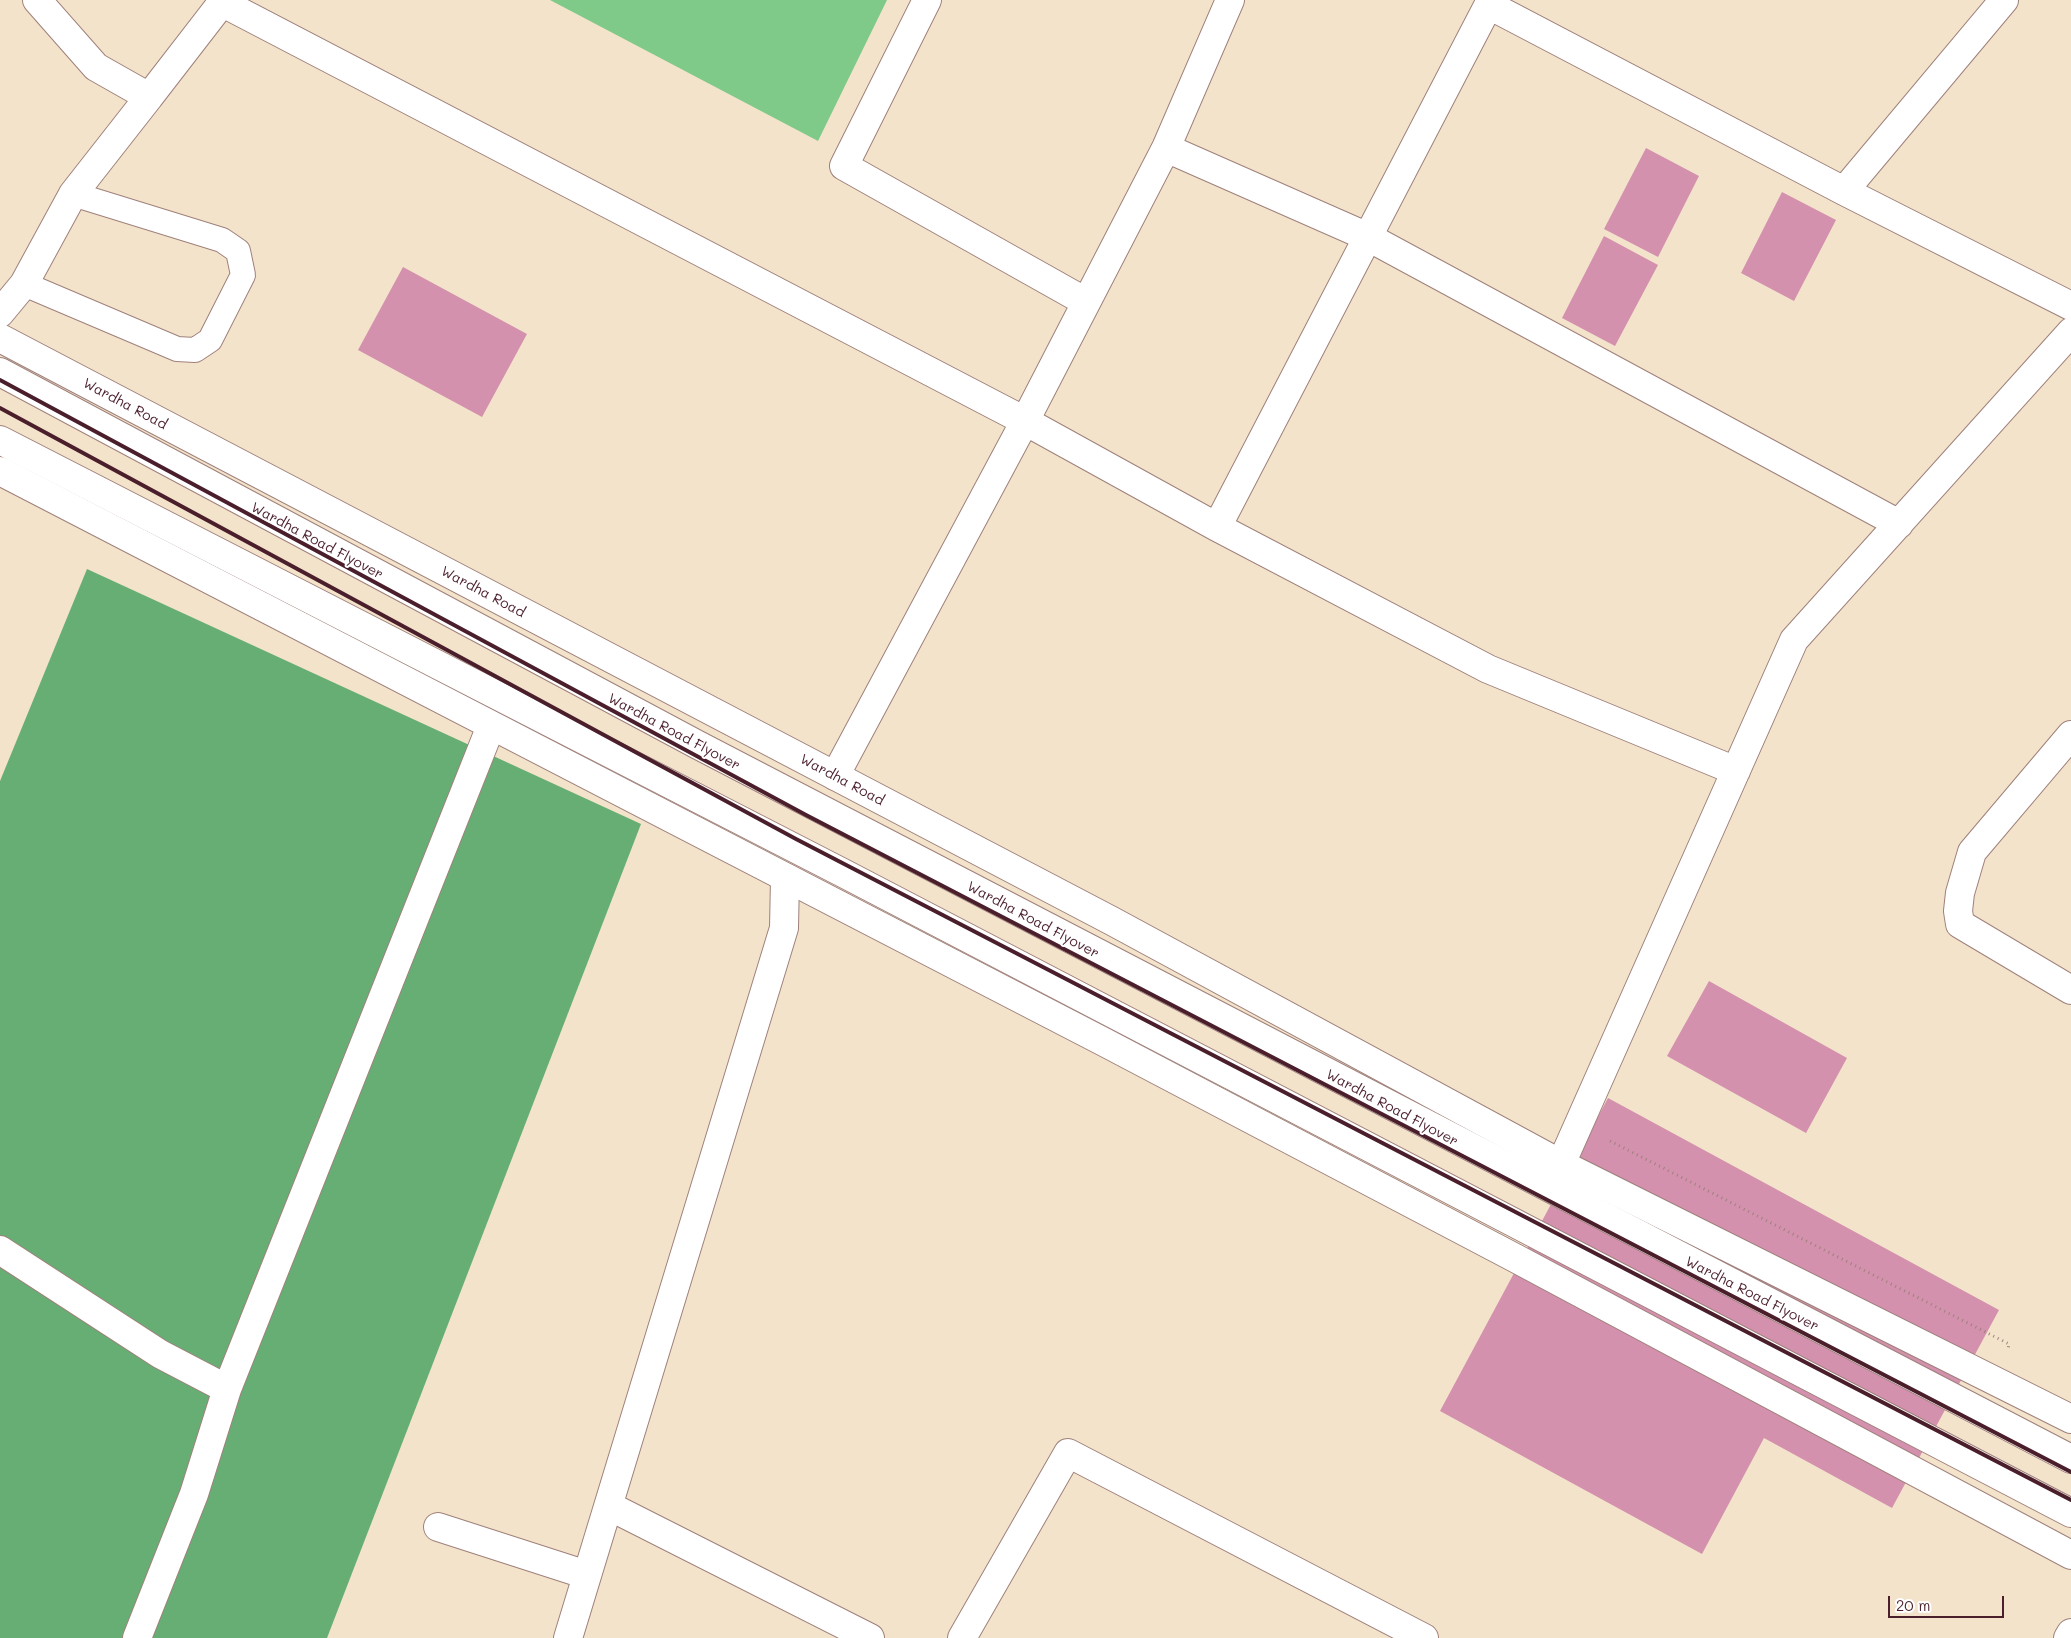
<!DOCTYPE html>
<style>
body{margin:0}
#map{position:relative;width:2071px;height:1638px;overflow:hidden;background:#f4e3cb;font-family:Mali,sans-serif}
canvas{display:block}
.scale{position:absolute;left:1888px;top:1596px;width:116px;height:22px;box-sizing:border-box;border:2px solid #4a1f2b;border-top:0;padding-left:6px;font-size:15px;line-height:18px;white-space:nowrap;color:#4a1f2b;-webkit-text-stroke:4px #fff;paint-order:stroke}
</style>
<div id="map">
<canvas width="2071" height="1638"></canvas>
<div class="scale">20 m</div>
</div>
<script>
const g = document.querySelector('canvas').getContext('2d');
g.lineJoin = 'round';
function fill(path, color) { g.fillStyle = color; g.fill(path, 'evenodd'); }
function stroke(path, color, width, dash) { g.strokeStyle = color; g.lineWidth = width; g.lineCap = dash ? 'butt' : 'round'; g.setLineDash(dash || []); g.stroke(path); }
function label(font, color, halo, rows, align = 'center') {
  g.font = font + ' Mali,sans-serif'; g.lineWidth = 4; g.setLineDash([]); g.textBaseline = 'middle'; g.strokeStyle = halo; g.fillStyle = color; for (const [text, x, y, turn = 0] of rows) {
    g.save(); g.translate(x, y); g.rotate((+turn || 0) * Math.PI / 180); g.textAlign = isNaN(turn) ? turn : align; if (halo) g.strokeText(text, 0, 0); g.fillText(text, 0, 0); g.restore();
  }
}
const green = new Path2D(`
 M550 0H887L818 141Z`);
const forest = new Path2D(`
 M87 569 641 824 327 1638H0V781Z`);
const building = new Path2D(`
 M1646 148 1699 176 1658 257 1604 229Z
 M1782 192 1836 220 1794 301 1741 273Z
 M1604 236 1658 265 1615 346 1562 318Z
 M403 267 527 334 482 417 358 350Z
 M1709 981 1847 1058 1806 1133 1667 1056Z
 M1608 1098 1999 1310 1892 1508 1764 1438 1702 1554 1440 1411Z`);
const path = new Path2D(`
 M1610 1141 2009 1344 2008 1350`);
const lane = new Path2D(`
 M24 284 177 349 195 350 210 340 243 275 238 251 222 240 73 194`);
const street = new Path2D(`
 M927 0 844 166 1086 302
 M223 3 1025 421 1217 527 1488 669 1736 771
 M1489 5 1844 191 2071 306
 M149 97 224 0
 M1166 148 1368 237 1899 524
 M1844 191 2004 0
 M0 313 24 284 73 194 149 97 96 67 37 0
 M1217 527 1491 0
 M2071 735 1972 852 1960 893 1958 911 1960 924 2071 990
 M835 776 1025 421 1166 148 1230 0
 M1561 1164 1794 640 2071 332
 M0 1250 160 1354 227 1389
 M609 1506 870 1638
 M438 1527 587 1575
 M137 1638 194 1494 227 1389 491 726
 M568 1638 784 928 785 878
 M962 1638 1068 1453 1424 1638
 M2068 1638 2071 1633`);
const secondary = new Path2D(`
 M0 338 1112 921 1561 1164 2071 1419
 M0 471 1104 1042 1517 1259 2071 1555`);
const highway = new Path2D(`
 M0 372 698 745 2071 1459
 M0 440 845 874 2071 1513`);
const rail = new Path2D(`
 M0 380 806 815 2071 1472
 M0 408 796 839 2071 1500`);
const streetNames = [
 ["Wardha Road",125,404,28],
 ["Wardha Road Flyover",317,541,28],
 ["Wardha Road",483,592,28],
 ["Wardha Road Flyover",674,732,28],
 ["Wardha Road",842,780,28],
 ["Wardha Road Flyover",1033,920,28],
 ["Wardha Road Flyover",1392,1108,28],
 ["Wardha Road Flyover",1752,1294,27]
];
fill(green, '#7fca88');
fill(forest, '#67ae74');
fill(building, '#d391ae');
stroke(lane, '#9f817b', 26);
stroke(street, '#9f817b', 30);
stroke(secondary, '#9f817b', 30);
stroke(highway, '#9f817b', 30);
stroke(path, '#9f817b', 3, [1, 4]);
stroke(lane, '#fff', 24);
stroke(street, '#fff', 28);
stroke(secondary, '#fff', 28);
stroke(highway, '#fff', 28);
stroke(rail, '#4a1f2b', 4);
label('14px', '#4a1f2b', '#fff', streetNames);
</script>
